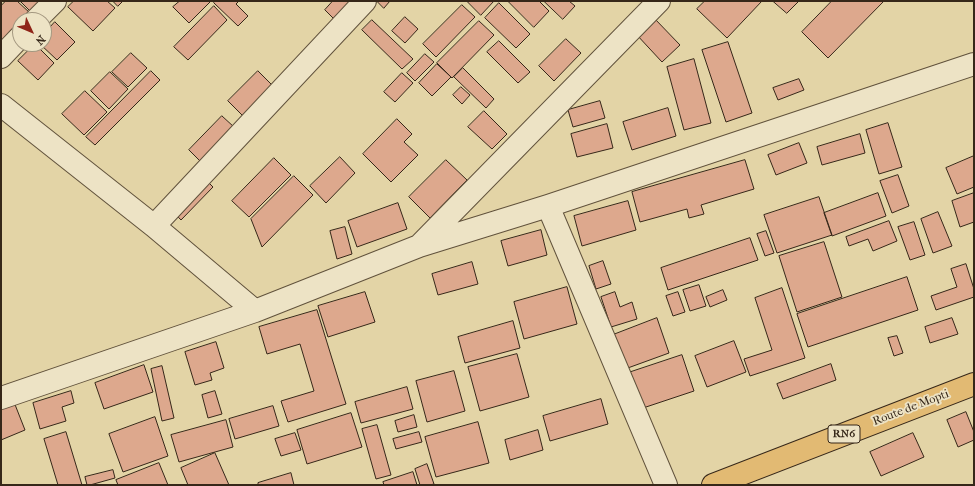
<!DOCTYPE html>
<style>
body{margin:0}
#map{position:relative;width:975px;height:486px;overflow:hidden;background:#e3d4a6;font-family:"IM FELL French Canon",serif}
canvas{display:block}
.frame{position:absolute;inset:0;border:2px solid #362719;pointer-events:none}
.north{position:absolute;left:12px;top:12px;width:40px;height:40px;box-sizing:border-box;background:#ede3c5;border:1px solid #a49880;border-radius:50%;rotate:134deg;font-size:11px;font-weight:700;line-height:16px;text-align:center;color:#362719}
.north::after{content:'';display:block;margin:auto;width:14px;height:18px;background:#8f2418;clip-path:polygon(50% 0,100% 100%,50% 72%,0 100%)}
</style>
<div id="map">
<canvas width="975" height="486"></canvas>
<div class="frame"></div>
<div class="north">N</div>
</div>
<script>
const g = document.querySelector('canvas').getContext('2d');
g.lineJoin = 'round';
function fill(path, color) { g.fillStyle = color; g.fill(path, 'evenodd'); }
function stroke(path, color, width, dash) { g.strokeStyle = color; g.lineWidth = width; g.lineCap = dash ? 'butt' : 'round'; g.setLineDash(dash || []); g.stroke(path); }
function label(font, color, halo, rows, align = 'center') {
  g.font = font + ' "IM FELL French Canon",serif'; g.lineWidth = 3.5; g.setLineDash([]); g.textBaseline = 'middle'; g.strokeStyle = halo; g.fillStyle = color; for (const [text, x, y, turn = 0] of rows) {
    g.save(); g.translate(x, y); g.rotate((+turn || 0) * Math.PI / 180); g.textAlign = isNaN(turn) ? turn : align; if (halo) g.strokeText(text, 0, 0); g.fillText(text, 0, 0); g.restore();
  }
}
const building = new Path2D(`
 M6 1H17L30 13 24 20H20V24L1 43V6Z
 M22 1H37L39 3 31 12 21 2Z
 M74 1H107L115 8 93 31 68 7Z
 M113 1H123L118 6Z
 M180 1H209L210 2 189 23 173 7Z
 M215 1H239L236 4 248 16 238 26 214 3Z
 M333 1H353L335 20 325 10Z
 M377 1H390L384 8Z
 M467 1H494L481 15Z
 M508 1H539L549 11 534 27Z
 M544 1H569L575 6 563 19Z
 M705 1H762L727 38 697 9Z
 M773 1H797L798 2 787 13Z
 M832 1H884L828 58 802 32Z
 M499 3 530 34 516 48 485 18Z
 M462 5 475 17 436 57 423 44Z
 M214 6 227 20 188 60 174 47Z
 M405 17 418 29 405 43 392 31Z
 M654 18 680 45 662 62 636 34Z
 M372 20 413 59 402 69 362 30Z
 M479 21 494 35 452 78 437 63Z
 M55 22 75 42 57 60 40 44H44V34Z
 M566 39 581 53 554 81 539 66Z
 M499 41 530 72 518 83 487 52Z
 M728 42 752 113 726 122 702 50Z
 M35 44 54 63 38 80 18 61Z
 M131 53 147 68 128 87 112 72Z
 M425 54 434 62 415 81 407 73Z
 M694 59 711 123 684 130 667 67Z
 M437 64 451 77 432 96 419 83Z
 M463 68 494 99 486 108 454 77Z
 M151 71 160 80 95 145 86 137Z
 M258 71 273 86 243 116 228 101Z
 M110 72 128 89 109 109 91 91Z
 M402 73 413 83 395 102 384 92Z
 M799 79 804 90 778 100 773 88Z
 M461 87 470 95 462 104 453 95Z
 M85 91 107 112 84 135 62 114Z
 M600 101 605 118 573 127 568 110Z
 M668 108 676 136 632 150 623 122Z
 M484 111 507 134 492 149 468 127Z
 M222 116 234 127 200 161 189 150Z
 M397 119 412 134 404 142 418 155 391 182 363 154Z
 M888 123 902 167 879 174 866 130Z
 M607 124 613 148 577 157 571 134Z
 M860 134 865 153 822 165 817 147Z
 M799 143 807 163 776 175 768 155Z
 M974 156V187L957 194 946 168Z
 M340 157 355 173 326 203 310 186Z
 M274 158 291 175 249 217 232 201Z
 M446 160 467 180 430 218 409 197Z
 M745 160 754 189 701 205 704 214 689 218 687 209 640 222 632 192Z
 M197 171 213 187 181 220 165 203Z
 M898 175 909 206 892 213 880 181Z
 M294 176 313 195 262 247 251 219Z
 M878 193 886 216 832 236 824 213Z
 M974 193V222L960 227 952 201Z
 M819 197 832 235 777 253 764 215Z
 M628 201 636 230 582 246 574 216Z
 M398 203 407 229 357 247 348 221Z
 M938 212 952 246 933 253 921 219Z
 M889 221 897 241 873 251 868 239 849 246 846 237Z
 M914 222 925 255 910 260 898 227Z
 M345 227 352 254 337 259 330 231Z
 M541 230 547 255 508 266 501 241Z
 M766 231 774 253 765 256 757 234Z
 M750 238 758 260 668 290 661 268Z
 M824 242 842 297 797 312 779 256Z
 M603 261 611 284 596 289 589 266Z
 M472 262 478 284 438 295 432 274Z
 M966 264 974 289V297L936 310 931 296 957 287 951 269Z
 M907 277 918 310 808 347 797 314Z
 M699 285 706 306 690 311 683 290Z
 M567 287 577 324 524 339 514 302Z
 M782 288 805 358 750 376 744 359 772 350 755 298Z
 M723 290 727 300 710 307 706 297Z
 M365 292 375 322 328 337 318 306Z
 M615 292 620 307 632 302 637 319 611 327 601 297Z
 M678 292 685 312 673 316 666 296Z
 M317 310 346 404 288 422 281 401 314 391 300 344 267 354 259 327Z
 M657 318 669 353 625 369 613 335Z
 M952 318 958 334 930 343 925 327Z
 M513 321 520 348 465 363 458 337Z
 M897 336 903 353 894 356 888 338Z
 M734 341 746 372 707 387 695 356Z
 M216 342 224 368 210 373 212 380 195 385 185 352Z
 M517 354 529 397 480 411 468 367Z
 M682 355 694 391 640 409 628 373Z
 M831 364 836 380 783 399 777 384Z
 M144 365 153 392 104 409 95 383Z
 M162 366 174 418 162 421 151 369Z
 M454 371 465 411 427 422 416 381Z
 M407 387 413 409 361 423 355 402Z
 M71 391 74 403 62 407 66 421 40 429 33 403Z
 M215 391 222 414 208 418 202 395Z
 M601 399 608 424 550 441 543 416Z
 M14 402 25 430 1 440V407Z
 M273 406 279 426 235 439 229 419Z
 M966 412 974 432V440L958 447 947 420Z
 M351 413 362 447 307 464 297 430Z
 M414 415 417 427 398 432 395 421Z
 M155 417 168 456 123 472 109 434Z
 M226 420 233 447 179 462 171 435Z
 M478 422 489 463 436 477 425 437Z
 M377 425 391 475 376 479 362 429Z
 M538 430 543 450 510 460 505 440Z
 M66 432 82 485H58L44 439Z
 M419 432 422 442 396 449 393 439Z
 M295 433 301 450 281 456 275 439Z
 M913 433 924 457 881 476 870 452Z
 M215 453 229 485H188L181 468Z
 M159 463 168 485H118L116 480Z
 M427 464 434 484 430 485H420L415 469Z
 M113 470 115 478 90 485H87L85 477Z
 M413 472 417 485H384L383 482Z
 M291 473 294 485H258V483Z`);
const minor = new Path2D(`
 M36 20 55 1
 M1 57 20 37
 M1 105 154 226 255 311
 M548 206 666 485
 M154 226 365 1
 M421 244 659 1
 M1 398 255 311 419 246 548 206 974 64`);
const highway = new Path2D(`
 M713 485 974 384`);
const shields = [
 [844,434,32]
];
const shieldNames = [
 ["RN6",844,434]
];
const streetNames = [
 ["Route de Mopti",911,408,-21]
];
fill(building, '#dda88d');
stroke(building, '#362719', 1);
stroke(minor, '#61523c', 24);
stroke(highway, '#362719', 24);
stroke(minor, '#ede3c5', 22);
stroke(highway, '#e2ba73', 22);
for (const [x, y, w] of shields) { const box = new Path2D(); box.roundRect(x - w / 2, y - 9, w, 18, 3); g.fillStyle = '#ede3c5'; g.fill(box); stroke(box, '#362719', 1); }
label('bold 11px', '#362719', null, shieldNames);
label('12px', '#362719', '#ede3c5', streetNames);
</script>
